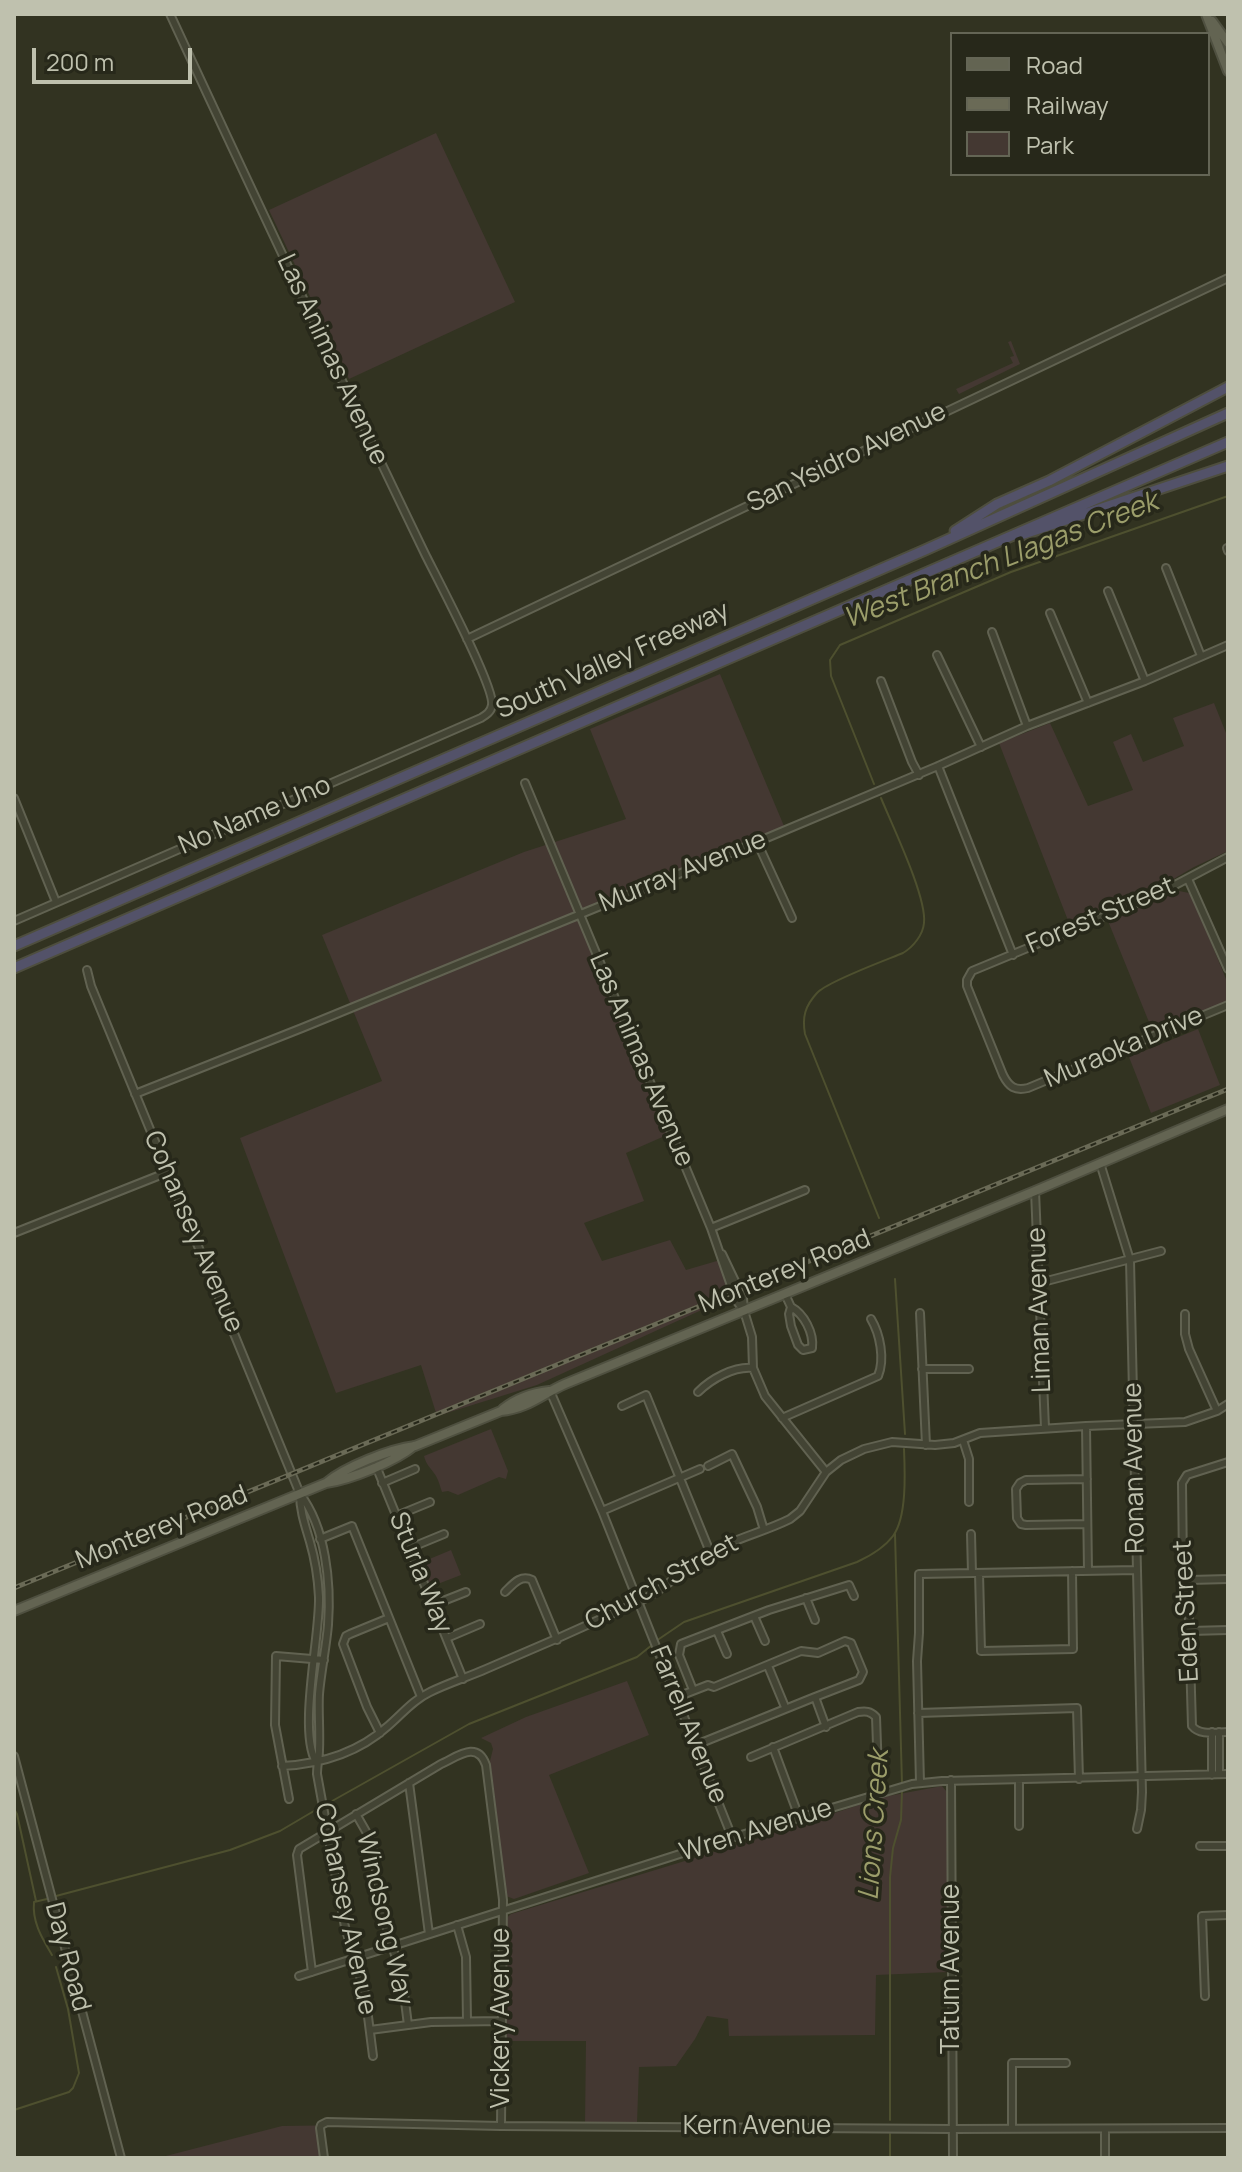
<!DOCTYPE html>
<style>
body{margin:0}
#map{position:relative;width:1242px;height:2172px;overflow:hidden;background:#323321;font-family:Manrope,sans-serif}
canvas{display:block}
.frame{position:absolute;inset:0;border:16px solid #bfc1ae;pointer-events:none}
.legend{position:absolute;left:950px;top:32px;width:260px;height:144px;box-sizing:border-box;background:#27281a;border:2px solid #646555;margin:0;padding:10px 14px;list-style:none;font-size:24px;color:#bfc1ae}
.legend li{display:flex;align-items:center;gap:16px;height:40px}
.legend b{width:40px;border:2px solid #646555}
.scale{position:absolute;left:32px;top:48px;width:160px;height:36px;box-sizing:border-box;border:4px solid #bfc1ae;border-top:0;padding-left:10px;font-size:24px;line-height:28px;white-space:nowrap;color:#bfc1ae;-webkit-text-stroke:6px #27281a;paint-order:stroke}
</style>
<div id="map">
<canvas width="1242" height="2172"></canvas>
<div class="frame"></div>
<ul class="legend">
<li><b style="height:10px;background:#636452"></b>Road</li>
<li><b style="height:10px;background:#6a6a56"></b>Railway</li>
<li><b style="height:22px;background:#443832"></b>Park</li>
</ul>
<div class="scale">200 m</div>
</div>
<script>
const g = document.querySelector('canvas').getContext('2d');
g.lineJoin = 'round';
function fill(path, color) { g.fillStyle = color; g.fill(path, 'evenodd'); }
function stroke(path, color, width, dash) { g.strokeStyle = color; g.lineWidth = width; g.lineCap = dash ? 'butt' : 'round'; g.setLineDash(dash || []); g.stroke(path); }
function label(font, color, halo, rows, align = 'center') {
  g.font = font + ' Manrope,sans-serif'; g.lineWidth = 7; g.setLineDash([]); g.textBaseline = 'middle'; g.strokeStyle = halo; g.fillStyle = color; for (const [text, x, y, turn = 0] of rows) {
    g.save(); g.translate(x, y); g.rotate((+turn || 0) * Math.PI / 180); g.textAlign = isNaN(turn) ? turn : align; if (halo) g.strokeText(text, 0, 0); g.fillText(text, 0, 0); g.restore();
  }
}
const green = new Path2D(`
 M436 133 515 302 349 379 269 210Z
 M1011 341 1020 364 959 394 956 389 1013 363 1010 357 1014 356 1008 342Z
 M720 674 784 826 661 881 582 912 667 1135 626 1153 644 1201 584 1223 602 1261 670 1240 686 1270 727 1258 741 1292 537 1385 437 1416 421 1365 336 1393 240 1138 382 1081 322 935 524 852 626 819 590 729Z
 M1214 703 1228 738V851L1194 867 1165 884 1069 923 999 743 1050 723 1088 806 1133 790 1113 742 1131 734 1143 762 1184 746 1173 718Z
 M1179 891 1189 893 1193 898 1228 984V1000L1222 1005 1153 1032 1108 921Z
 M1198 1029 1220 1085 1151 1113 1129 1057Z
 M491 1429 508 1471 506 1479 499 1477 458 1495 448 1491 442 1492C440 1487 439 1481 436 1476 431 1468 426 1465 424 1456Z
 M451 1550 461 1575 430 1587 420 1563Z
 M627 1681 649 1735 549 1775 589 1873 514 1899 506 1896 490 1761 493 1749 491 1743 481 1738 526 1717Z
 M942 1786 947 1792 950 1837 948 1972 876 1975 875 2035 729 2036 728 2019 707 2016 695 2039 676 2066 639 2067 637 2123 585 2124 586 2041H504L500 1924 511 1914 747 1842 883 1797Z
 M350 2125 501 2128 321 2127V2158H158L282 2126Z`);
const stream = new Path2D(`
 M874 784 831 676 830 660 840 645 1011 572 1228 496
 M879 1218 805 1034C802 1017 805 1006 817 993 826 982 886 960 903 953 913 947 923 935 924 923 927 897 892 825 881 798
 M895 1279 905 1434
 M895 1534 902 1784
 M656 1641 684 1622 857 1562C870 1556 884 1548 893 1536 907 1517 905 1473 904 1449
 M325 1805 469 1724 637 1657 652 1645
 M14 1809 17 1814 36 1901
 M56 1896 230 1850 280 1831 319 1808
 M47 1899 34 1902C32 1922 42 1938 52 1955
 M14 2110 69 2092 73 2088 79 2073 68 2009 56 1967
 M890 2120V1877L893 1848 901 1820 902 1790
 M890 2134V2158`);
const minor = new Path2D(`
 M1227 548 1228 551
 M1166 568 1201 656
 M1108 591 1145 681
 M1050 613 1088 703
 M992 632 1027 726
 M467 639 1228 278
 M937 655 981 747
 M881 681 912 762 919 775
 M938 766 1013 955
 M525 783 711 1228 736 1300 744 1311
 M14 798 56 902
 M757 842 792 918
 M1228 857 1158 894 972 971 967 980V986L1003 1075C1009 1087 1015 1091 1028 1088L1228 1005
 M1188 879 1228 969
 M14 921 481 718C486 715 491 712 492 705 495 688 437 578 426 556 339 376 254 195 170 14
 M87 970 91 986 300 1494C326 1528 331 1583 328 1625 326 1648 321 1671 319 1694 318 1712 320 1731 319 1750 319 1758 317 1765 317 1774L345 1927 365 1993 373 2056
 M135 1094 302 1028 757 842 938 766 1027 726 1145 681 1228 645
 M1100 1163 1130 1260 1142 1792 1141 1810 1137 1829
 M1035 1191 1045 1428
 M711 1228 805 1190
 M14 1233 168 1172
 M722 1254 743 1298 744 1311 752 1337 753 1368 765 1396 826 1472
 M1039 1283 1161 1251
 M785 1294 791 1307 789 1314 791 1326 798 1345 803 1350 812 1348C814 1333 804 1314 791 1307
 M920 1313 926 1445
 M1185 1314V1334L1189 1349 1217 1411
 M922 1369H969
 M550 1391 602 1511 732 1837
 M698 1392C711 1379 734 1366 753 1368
 M622 1406 646 1395 710 1552
 M782 1418 878 1376C885 1359 880 1334 871 1319
 M1086 1426 1088 1571
 M963 1440 969 1459V1502
 M1228 1462 1187 1475 1182 1483 1183 1567 1190 1580 1188 1588 1192 1726C1200 1736 1216 1732 1228 1732
 M376 1466 463 1679
 M708 1466 732 1454 757 1507 764 1530
 M1087 1479 1026 1480 1020 1483 1016 1489 1017 1518 1021 1524 1026 1525 1087 1524
 M382 1483 415 1469
 M300 1494C300 1511 305 1525 310 1542 315 1559 318 1578 319 1597 320 1637 298 1730 316 1762
 M602 1511 700 1469
 M396 1516 430 1502
 M971 1534 972 1573
 M320 1539 352 1526 421 1697
 M410 1548 444 1534
 M979 1573 981 1651 1073 1649 1072 1571
 M1190 1580 1228 1579
 M505 1592C513 1584 521 1574 532 1580L557 1640
 M806 1598 815 1620
 M433 1605 466 1592
 M754 1616 765 1641
 M717 1631 727 1654
 M1190 1631 1228 1630
 M447 1638 480 1624
 M768 1666 785 1707
 M693 1690 679 1655 681 1644 769 1610 849 1585 854 1596
 M677 1697 708 1685 714 1687 801 1651 818 1653 845 1641 851 1643 863 1672 859 1680 815 1697
 M918 1713 1077 1708 1079 1779
 M1212 1732V1775
 M1219 1732V1774
 M380 1733 367 1707 343 1644 346 1636 350 1634 389 1618
 M696 1745 815 1697 826 1727
 M773 1747 799 1817
 M14 1756 121 2158
 M751 1757 858 1712C866 1711 870 1711 876 1717L878 1773 881 1792
 M282 1766C322 1764 358 1753 388 1726 402 1714 413 1700 430 1692 448 1683 468 1677 486 1669 536 1648 586 1626 636 1603 664 1591 685 1567 711 1552 736 1538 764 1532 790 1519L800 1511 826 1472 841 1460 864 1449 892 1442 935 1445 954 1443 980 1433 1086 1426 1185 1422 1217 1411 1228 1404
 M951 1780 953 2158
 M1019 1780V1826
 M409 1783 429 1934
 M920 1783 917 1661 919 1633V1574L1136 1570
 M289 1799 275 1725 276 1656 324 1660
 M356 1814 368 1835 372 1846 384 1919 402 1978 408 2025
 M1200 1846H1228
 M457 1925 466 1957 467 2021
 M312 1972 297 1855 299 1849 441 1764C457 1757 477 1740 486 1765L503 1900 501 2126
 M299 1976 711 1844 912 1784 942 1781 1228 1774
 M1205 1996 1202 1916 1228 1915
 M370 2030 431 2022 502 2021
 M1012 2129V2063H1066
 M1105 2129V2158
 M324 2158 320 2128 321 2125 327 2122 501 2126 953 2129 1228 2128`);
const major = new Path2D(`
 M1206 14 1228 71
 M1212 21 1228 43
 M503 1409C517 1398 531 1393 549 1391
 M326 1483C345 1467 390 1449 415 1446L501 1411C527 1409 542 1394 565 1384L1035 1191 1228 1109
 M14 1611 326 1483C350 1480 396 1461 414 1446`);
const highway = new Path2D(`
 M955 531 997 504 1049 481 1228 387
 M1021 535 1228 466
 M14 946 925 550 1228 413
 M14 968 1228 442`);
const rail = new Path2D(`
 M14 1588 1228 1089`);
const streetNames = [
 ["Las Animas Avenue",332,360,65],
 ["San Ysidro Avenue",847,458,-26],
 ["South Valley Freeway",613,661,-24],
 ["No Name Uno",255,816,-23],
 ["Murray Avenue",683,872,-22],
 ["Forest Street",1101,916,-23],
 ["Muraoka Drive",1124,1048,-23],
 ["Las Animas Avenue",641,1060,67],
 ["Cohansey Avenue",193,1232,67],
 ["Monterey Road",785,1272,-22],
 ["Liman Avenue",1040,1310,-92],
 ["Ronan Avenue",1135,1468,-91],
 ["Monterey Road",162,1528,-22],
 ["Sturla Way",420,1573,68],
 ["Church Street",662,1583,-29],
 ["Eden Street",1187,1611,-93],
 ["Farrell Avenue",688,1725,68],
 ["Wren Avenue",756,1831,-17],
 ["Cohansey Avenue",345,1909,78],
 ["Windsong Way",384,1919,77],
 ["Day Road",67,1957,75],
 ["Tatum Avenue",952,1969,-90],
 ["Vickery Avenue",502,2018,-90],
 ["Kern Avenue",757,2127]
];
const waterNames = [
 ["West Branch Llagas Creek",1001,561,-21],
 ["Lions Creek",875,1825,-86]
];
fill(green, '#443832');
stroke(stream, '#4e502f', 2);
stroke(minor, '#616251', 10);
stroke(major, '#4f5040', 12);
stroke(highway, '#4e4e3e', 13);
stroke(minor, '#434434', 6);
stroke(major, '#636452', 8);
stroke(highway, '#535269', 9);
stroke(rail, '#6a6a56', 5);
stroke(rail, '#27281a', 2, [6]);
label('26px', '#bfc1ae', '#27281a', streetNames);
label('italic 28px', '#9b9d6a', '#27281a', waterNames);
</script>
